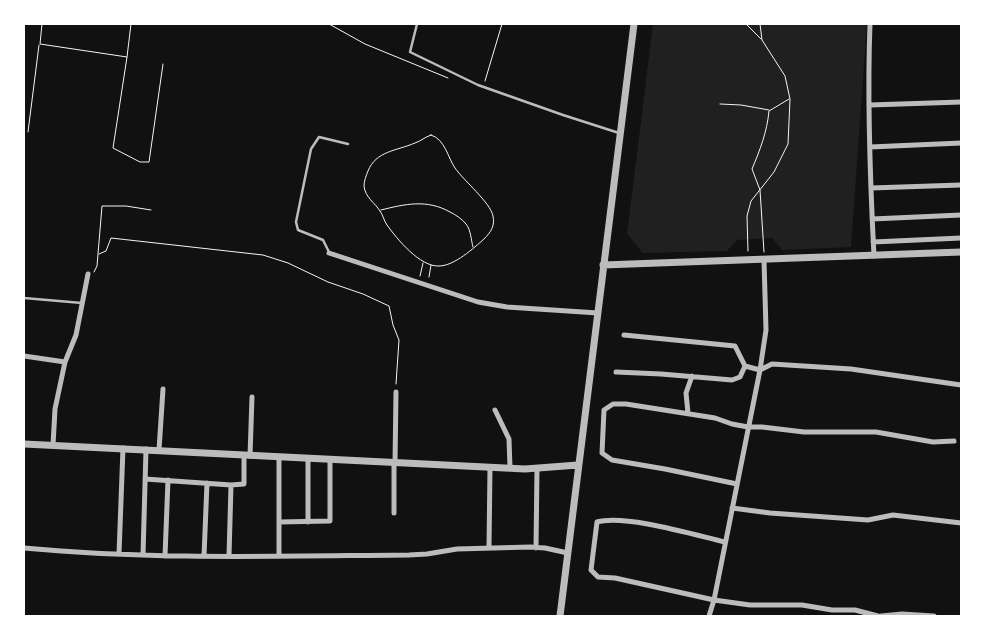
<!DOCTYPE html>
<style>
body{margin:0}
#map{position:relative;width:985px;height:640px;overflow:hidden;background:#111;font-family:"Alegreya Sans",sans-serif}
canvas{display:block}
.frame{position:absolute;inset:0;border:25px solid #fff;pointer-events:none}
</style>
<div id="map">
<canvas width="985" height="640"></canvas>
<div class="frame"></div>
</div>
<script>
const g = document.querySelector('canvas').getContext('2d');
g.lineJoin = 'round';
function fill(path, color) { g.fillStyle = color; g.fill(path, 'evenodd'); }
function stroke(path, color, width, dash) { g.strokeStyle = color; g.lineWidth = width; g.lineCap = dash ? 'butt' : 'round'; g.setLineDash(dash || []); g.stroke(path); }
const green = new Path2D(`
 M653 24H867L851 247 782 250 772 238 737 240 727 251 643 253 627 234Z`);
const path = new Path2D(`
 M42 24 40 44 127 57 113 148 140 162H149L163 64
 M329 24 365 44 448 78
 M746 24 761 39
 M127 57 131 24
 M485 81 502 24
 M720 104 741 105 769 110
 M28 132 39 45
 M431 135C445 139 448 158 455 168 464 181 490 202 493 216 495 226 491 232 484 239 474 248 454 266 439 266 420 267 397 239 387 225 384 221 383 215 380 211 375 203 365 197 364 186 364 181 366 176 368 171 376 151 396 151 415 143 421 141 425 137 431 135Z
 M381 210C405 204 427 199 450 212 456 215 462 219 466 224 471 230 471 240 473 247
 M748 251 747 216 751 201 774 172 788 144 790 99 785 76 762 40 760 24
 M764 252 760 190 752 169C760 150 767 132 769 111L789 99
 M99 254 106 251 111 238 263 255 288 263 328 282 363 294 389 306 393 325 399 340 396 384
 M94 272 97 266 102 206H126L151 210
 M420 276 423 263
 M429 277 431 265`);
const service = new Path2D(`
 M417 24 410 52 478 85 563 115 619 133
 M329 252 323 240 298 230 296 222 311 149 319 137 348 144
 M24 298 82 303`);
const minor = new Path2D(`
 M870 24C867 101 870 179 874 256
 M870 105 961 102
 M870 147 961 143
 M871 188 961 185
 M872 219 961 215
 M873 242 961 238
 M329 253 478 302 507 307 598 313
 M764 260 766 330 760 370 772 364 851 369 961 385
 M624 335 735 346 745 366 760 370 714 600 709 616
 M24 356 65 362
 M616 372 661 374 732 380 740 377 745 366
 M495 410 509 439 510 468
 M688 413 686 393 692 376
 M53 445 55 409 65 362 76 335 88 274
 M159 450 163 389
 M250 456 252 397
 M395 463 396 392
 M145 479 231 485
 M737 484 665 469 612 460 602 453 604 410 613 404H626L715 418 732 424 748 427H762L804 432H876L933 442 954 441
 M732 508 770 513 868 520 893 515 961 523
 M394 513V463
 M279 522 330 521V460
 M308 522V459
 M725 542C695 535 625 514 597 522L591 570 598 577 615 578 714 600 750 605H802L832 610H855L878 616
 M24 548C152 560 281 556 409 555L427 554 457 549 530 547 545 548 568 553
 M489 548 490 467
 M536 548 537 468
 M119 554 123 448
 M143 555 146 449
 M165 556 168 480
 M204 556 207 483
 M229 556 231 485 244 484V456
 M279 556V457
 M881 616 902 614 934 616`);
const tertiary = new Path2D(`
 M603 265 961 252
 M24 444 525 469 578 465
 M560 616 634 24`);
fill(green, '#202020');
stroke(path, '#f5f5f5', 1);
stroke(service, '#bcbcbc', 2.5);
stroke(minor, '#bcbcbc', 5);
stroke(tertiary, '#bcbcbc', 7);
</script>
